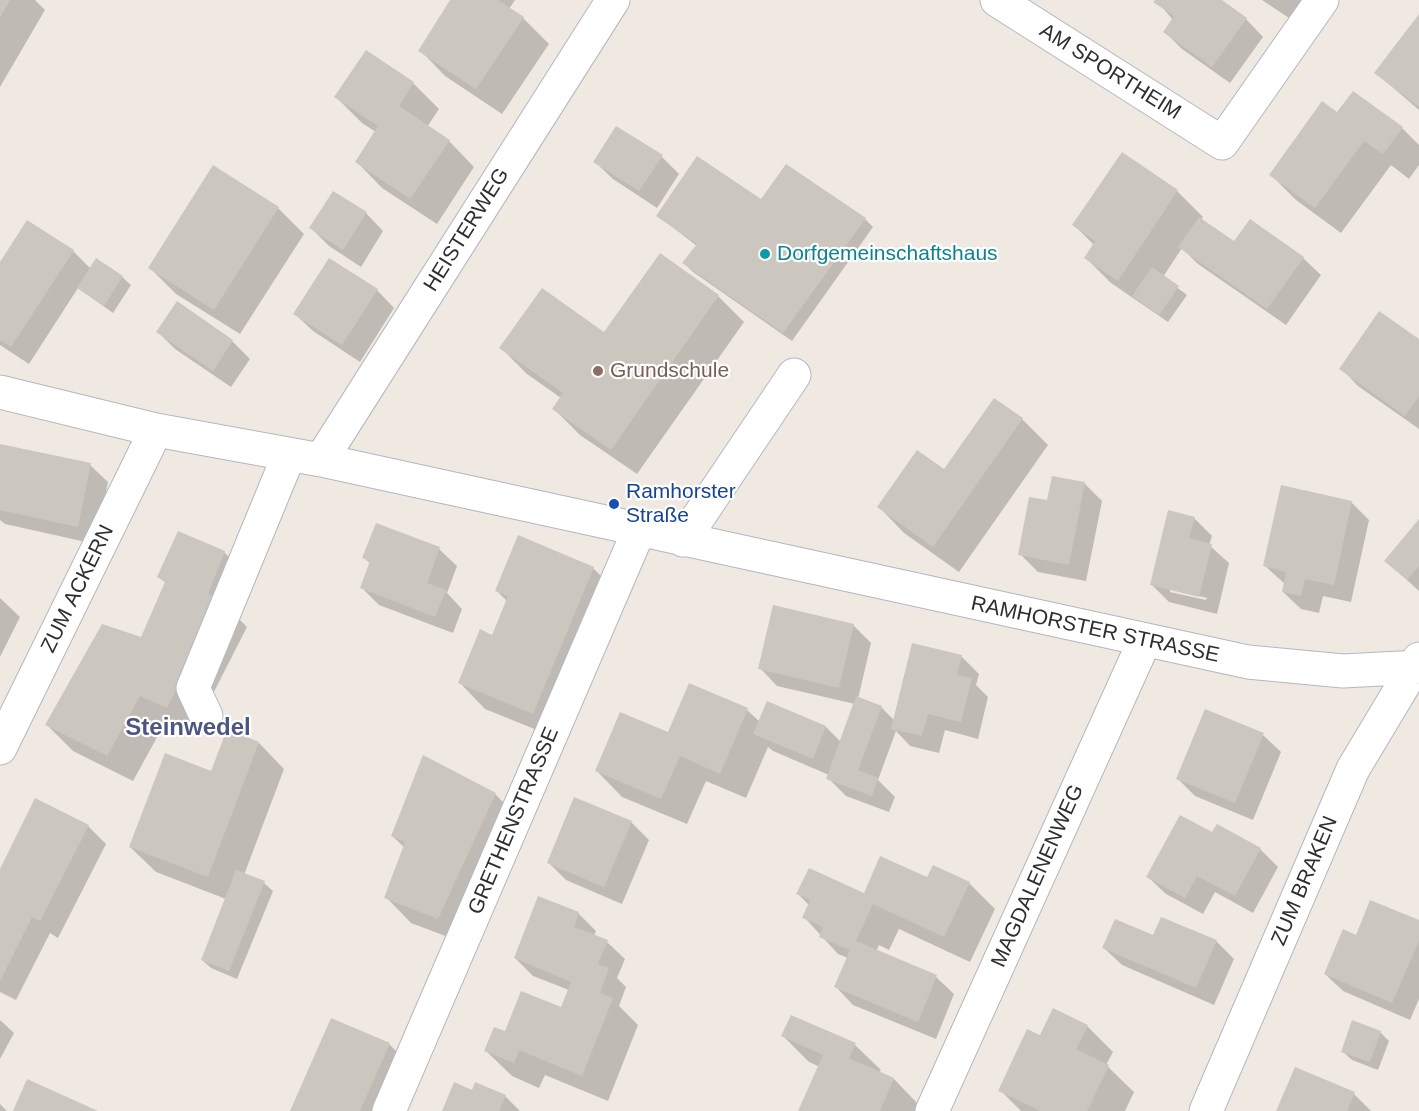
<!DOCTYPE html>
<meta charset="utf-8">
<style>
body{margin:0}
canvas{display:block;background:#efe9e1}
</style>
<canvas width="1419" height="1111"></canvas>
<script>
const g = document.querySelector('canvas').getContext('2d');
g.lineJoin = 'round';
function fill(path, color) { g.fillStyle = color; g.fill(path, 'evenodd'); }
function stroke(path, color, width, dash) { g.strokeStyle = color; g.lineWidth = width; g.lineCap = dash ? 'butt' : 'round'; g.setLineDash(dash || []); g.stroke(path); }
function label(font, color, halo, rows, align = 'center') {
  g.font = font + ' Helvetica,sans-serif'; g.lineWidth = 4.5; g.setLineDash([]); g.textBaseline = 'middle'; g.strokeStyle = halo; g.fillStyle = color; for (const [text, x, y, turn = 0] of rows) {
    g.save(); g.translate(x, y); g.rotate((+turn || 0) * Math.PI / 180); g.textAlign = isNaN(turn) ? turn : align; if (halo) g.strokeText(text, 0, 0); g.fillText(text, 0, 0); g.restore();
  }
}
const shadow = new Path2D(`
 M0 0H35L45 10 0 87Z
 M452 0H515L509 9 523 18 549 44 502 114 445 76 420 50Z
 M1156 0H1219L1246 19 1263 37 1230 83 1182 49 1165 32 1173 20Z
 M1262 0H1305L1292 20Z
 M1419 18V110L1376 73Z
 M366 52 413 83 439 109 427 127 449 141 474 167 437 224 382 188 357 162 376 132 362 123 336 97Z
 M1338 114 1402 128 1419 145V165L1409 179 1391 165 1341 233 1296 200 1271 175Z
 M1122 154 1177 191 1203 217 1201 220 1235 244 1303 258 1321 275 1286 325 1198 264 1182 248 1163 277 1187 295 1168 322 1111 283 1086 258 1094 245 1074 225Z
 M662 157 679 174 657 208 613 179 595 162Z
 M761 201 865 219 873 227 792 341 693 272 684 263 697 246 658 216Z
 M278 208 304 234 240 334 176 294 150 268Z
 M366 213 383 231 361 267 329 246 311 228Z
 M73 251 91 269 122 277 131 285 113 313 78 288 29 364 0 345V265Z
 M377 290 394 308 360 362 313 331 295 314Z
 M718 296 744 322 637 474 580 435 554 409 561 398 527 374 501 348 604 334Z
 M177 303 232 341 250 359 231 387 175 349 158 332Z
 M1419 341V429L1358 386 1341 368Z
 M1022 419 1048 445 959 572 904 533 879 507 945 471Z
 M0 445 90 465 108 482 95 544 5 524 0 520Z
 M1084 483 1102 501 1086 581 1038 572 1020 554Z
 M1351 502 1369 520 1351 602 1323 596 1319 613 1301 609 1283 592 1285 584 1265 566Z
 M1194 518 1212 536 1209 545 1229 563 1217 614 1169 602 1152 585ZM1170 589 1207 598 1206 600 1170 592Z
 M1419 521V591L1386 561Z
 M439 549 457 566 447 593 462 609 453 633 379 605 362 588 371 564 364 558Z
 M224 552 249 578 235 615 247 627 193 733 166 721 133 781 73 751 47 725 142 639 166 583 159 576Z
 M593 568 619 594 559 739 485 709 460 683 493 636 507 601 497 591Z
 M0 598 20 617 0 657Z
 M853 625 871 643 858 699 881 707 895 721 961 656 979 674 976 685 988 697 978 739 945 730 939 753 910 746 896 731 878 780 895 797 889 812 846 796 828 778 829 775 773 751 768 747 746 798 706 781 687 824 622 797 597 771 668 734 747 710 760 722 826 727 841 742 855 704 777 686 760 668Z
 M1263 735 1281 752 1253 820 1195 796 1178 779Z
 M259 743 284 769 244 875 264 883 273 891 237 979 211 968 202 960 226 899 156 872 130 847 212 773Z
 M424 757 495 794 521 820 464 943 411 923 386 897 404 847 392 836Z
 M631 822 649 840 622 904 566 880 549 863Z
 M88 826 106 844 58 938 50 933 16 1000 0 992V872Z
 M1218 826 1260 849 1278 867 1253 913 1215 892 1203 914 1166 894 1148 877 1213 834Z
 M927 879 969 883 995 909 970 962 899 929 889 950 879 945 876 952 936 977 954 994 936 1039 853 1005 836 987 848 958 838 954 804 917 809 905 798 894 865 895Z
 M539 898 579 914 596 931 594 936 607 942 625 959 617 978 626 987 619 1006 638 1025 608 1101 545 1075 539 1088 512 1076 486 1051 506 1033 561 1009 569 990 533 976 515 958Z
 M1419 922V999L1410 1020 1343 991 1325 974 1356 937Z
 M1154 937 1216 941 1234 959 1214 1005 1122 965 1104 948Z
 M0 1020 14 1033 0 1059Z
 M1087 1026 1113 1052 1106 1065 1134 1092 1125 1111H1021L1000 1090 1041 1037Z
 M1380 1032 1389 1041 1378 1070 1352 1060 1343 1052Z
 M783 1036 855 1045 881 1070 879 1073 894 1079 919 1105 917 1111H800L820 1067 809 1062Z
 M389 1044 415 1070 397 1111H292Z
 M473 1092 505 1096 520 1111H444Z
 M1354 1094 1371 1111H1278Z
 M0 1104 7 1111H0Z`);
const building = new Path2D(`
 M0 0H10L0 18Z
 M450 0H498L524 17 476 89 418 51Z
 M1155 0H1222L1247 18 1212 67 1163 32 1174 16 1153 2Z
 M1419 14V107L1374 73Z
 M366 50 414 82 399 106 450 140 410 199 355 162 378 126 334 97Z
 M1353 91 1403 127 1383 154 1364 141 1315 208 1269 175 1322 101 1337 112Z
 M616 126 663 155 639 191 593 162Z
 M1122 152 1178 190 1118 281 1084 258 1095 241 1072 225Z
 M697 156 761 199 786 164 866 218 783 333 682 263 697 244 656 216Z
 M213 165 279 207 214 310 148 268Z
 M333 191 367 212 343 250 309 228Z
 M1199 217 1234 241 1250 219 1304 257 1267 309 1178 247Z
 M27 220 74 250 11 347 0 340V262Z
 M660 253 719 295 611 450 552 409 563 393 499 348 542 288 604 332Z
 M96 258 123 276 104 306 77 288Z
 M329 258 378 289 342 345 293 314Z
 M1152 267 1179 286 1159 315 1132 296Z
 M177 301 233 340 213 371 156 332Z
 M1379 311 1419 339V396L1405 416 1339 369Z
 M994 398 1023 418 933 547 877 507 917 450 944 469Z
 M0 444 91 463 78 527 0 510Z
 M1052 476 1085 482 1069 565 1018 555 1029 497 1047 500Z
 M1281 485 1352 501 1334 585 1305 579 1301 596 1282 592 1286 572 1263 566Z
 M1168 510 1195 517 1189 538 1212 544 1199 597 1150 585Z
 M1419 519V566L1407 580 1384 561Z
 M376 523 440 547 427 583 446 590 435 617 360 588 370 561 362 558Z
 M178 531 225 551 208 594 222 600 167 708 140 696 107 756 45 725 102 624 141 637 165 582 157 577Z
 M518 535 594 567 533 714 458 683 480 629 492 635 508 596 495 591Z
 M773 605 854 624 839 688 758 669Z
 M912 643 962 655 957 675 972 678 961 722 928 714 922 736 891 729Z
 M689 683 748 708 720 774 680 756 661 799 595 771 620 712 668 732Z
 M856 696 882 706 858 770 878 778 872 796 826 779Z
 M767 701 826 726 813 759 753 734Z
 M1205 709 1264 733 1235 803 1176 779Z
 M227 729 259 742 208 877 129 847 165 753 211 771Z
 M423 755 496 793 438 919 384 898 405 842 391 836Z
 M574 797 632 821 604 887 547 863Z
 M35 798 89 825 40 921 32 917 0 981V869Z
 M1180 815 1212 832 1217 824 1261 848 1235 896 1197 876 1185 898 1146 877Z
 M880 856 927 877 933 865 970 882 944 937 873 904 856 941 937 975 918 1022 834 987 850 950 819 937 823 927 802 918 810 900 796 894 809 868 864 893Z
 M236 870 265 881 229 971 201 960Z
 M538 896 579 912 574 927 608 940 598 964 609 968 600 993 613 998 582 1076 519 1050 514 1063 484 1051 494 1027 505 1031 521 991 561 1007 571 982 514 958Z
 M1370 900 1419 920V941L1392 1003 1324 974 1343 929 1356 935Z
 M1161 917 1217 940 1196 988 1102 948 1115 919 1153 935Z
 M1053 1008 1088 1025 1076 1049 1109 1065 1087 1111H1041L998 1091 1027 1029 1040 1035Z
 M791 1015 856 1043 849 1058 894 1078 880 1111H798L823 1055 781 1036Z
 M331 1018 390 1043 360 1111H290Z
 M1352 1020 1381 1031 1370 1062 1341 1052Z
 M1295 1067 1355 1092 1347 1111H1276Z
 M27 1079 98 1111H13Z
 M454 1082 472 1090 475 1082 506 1095 499 1111H442Z`);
const minor = new Path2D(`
 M997 0 1222 143 1322 0
 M0 392 156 430 321 460 1248 662 1343 671 1419 667
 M321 460 613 0
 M683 540 794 375
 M206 716 193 688 289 455
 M0 748 156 430
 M389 1111 639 530
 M932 1111 1144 642
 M1206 1111 1353 769 1419 659`);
const markers = [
 [765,254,6,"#0f9aa8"],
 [598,371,6,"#8d6e63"],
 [614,504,6,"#1a4fb4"]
];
const streetNames = [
 ["AM SPORTHEIM",1110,72,32],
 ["HEISTERWEG",467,230,-58],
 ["ZUM ACKERN",78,589,-64],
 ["RAMHORSTER STRASSE",1095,630,12],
 ["GRETHENSTRASSE",514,821,-67],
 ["MAGDALENENWEG",1038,876,-66],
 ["ZUM BRAKEN",1305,881,-67]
];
const cultureNames = [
 ["Dorfgemeinschaftshaus",777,254]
];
const educationNames = [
 ["Grundschule",610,371]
];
const transitNames = [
 ["Ramhorster",626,492],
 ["Straße",626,516]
];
const quarterNames = [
 ["Steinwedel",188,728]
];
fill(shadow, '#0003');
fill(building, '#cbc7bf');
stroke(minor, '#b4b7c1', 35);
stroke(minor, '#fff', 33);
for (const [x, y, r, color] of markers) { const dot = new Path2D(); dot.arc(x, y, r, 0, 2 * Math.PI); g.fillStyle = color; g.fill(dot); stroke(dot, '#fff', 2); }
label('21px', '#2e2e2e', '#fff', streetNames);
label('21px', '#0d838f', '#fff', cultureNames, 'left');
label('21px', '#785e54', '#fff', educationNames, 'left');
label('21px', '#164399', '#fff', transitNames, 'left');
label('bold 24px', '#4d5680', '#fff', quarterNames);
</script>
